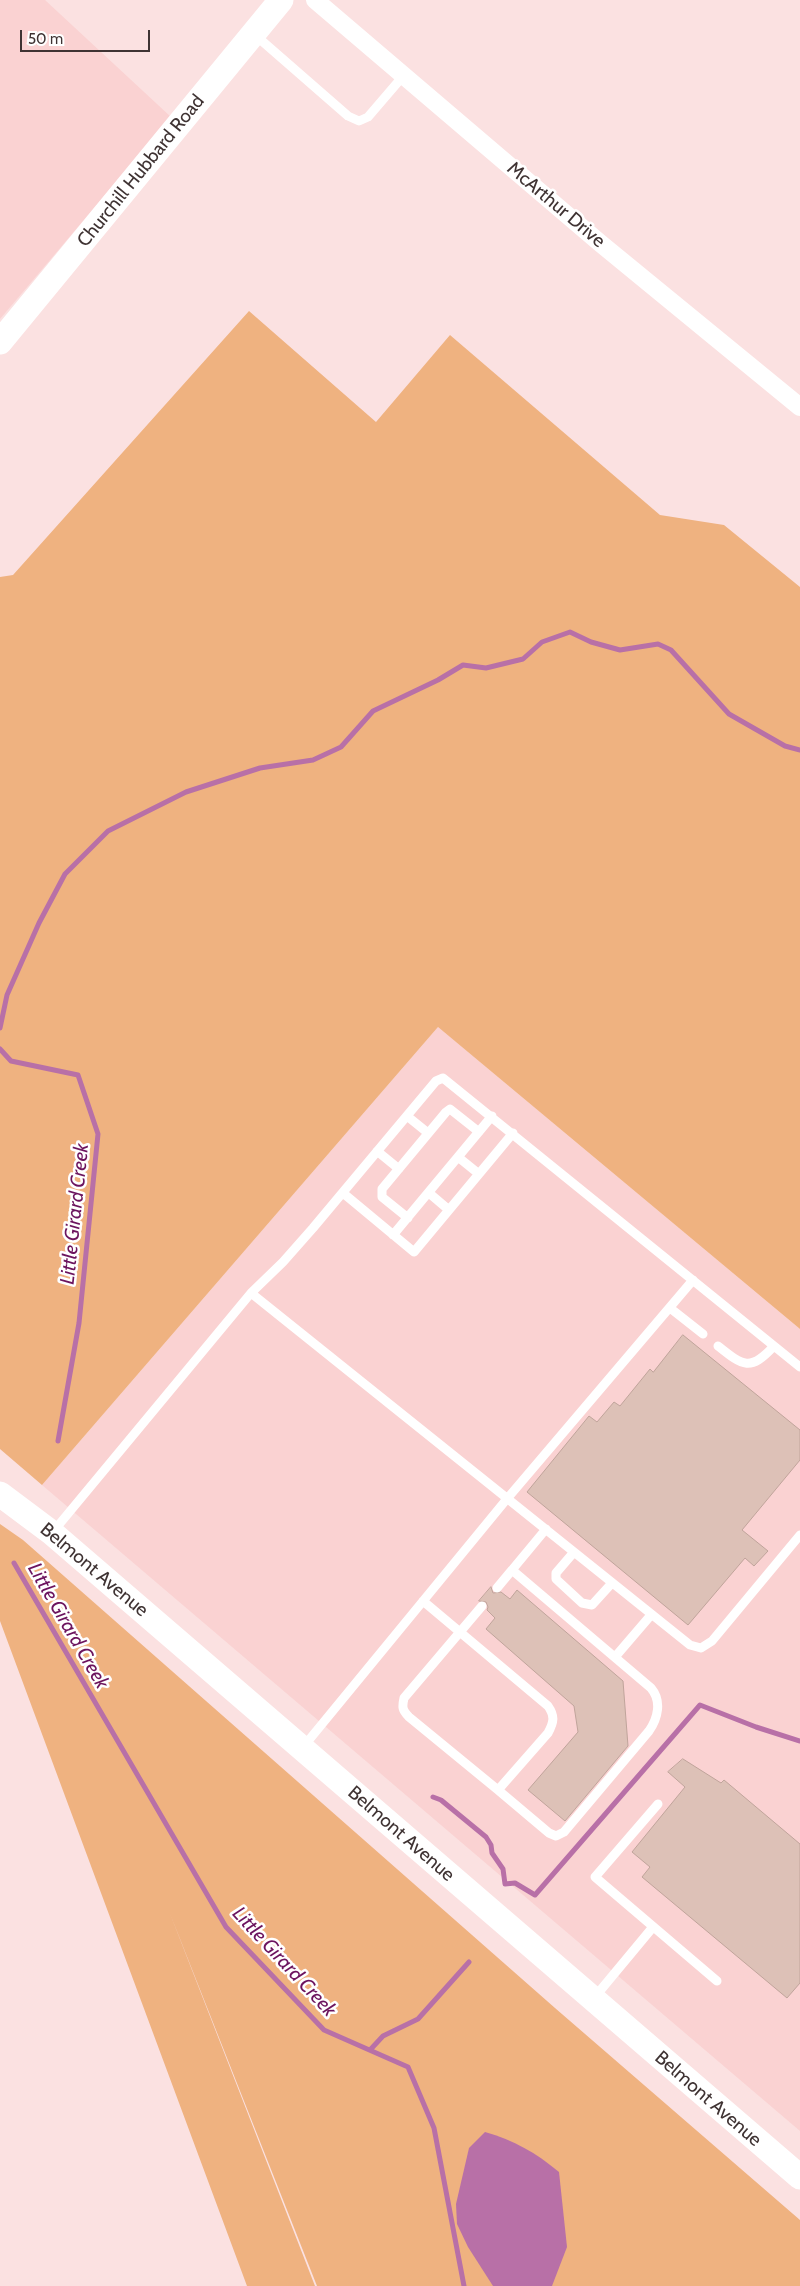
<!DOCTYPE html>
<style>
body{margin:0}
#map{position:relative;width:800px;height:2286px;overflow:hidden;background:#fbe1e1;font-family:Cabin,sans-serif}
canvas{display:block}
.scale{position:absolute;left:20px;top:30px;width:130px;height:22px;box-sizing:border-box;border:2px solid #3f3333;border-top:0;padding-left:6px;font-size:15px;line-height:18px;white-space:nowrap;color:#3f3333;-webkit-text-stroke:4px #fff;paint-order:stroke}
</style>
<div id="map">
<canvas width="800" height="2286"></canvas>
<div class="scale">50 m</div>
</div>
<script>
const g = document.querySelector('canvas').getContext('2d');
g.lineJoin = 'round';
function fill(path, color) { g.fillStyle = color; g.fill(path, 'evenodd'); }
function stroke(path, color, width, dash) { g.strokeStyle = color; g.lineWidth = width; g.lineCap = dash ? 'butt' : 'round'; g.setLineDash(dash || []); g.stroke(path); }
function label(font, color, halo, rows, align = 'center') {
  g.font = font + ' Cabin,sans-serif'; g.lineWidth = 5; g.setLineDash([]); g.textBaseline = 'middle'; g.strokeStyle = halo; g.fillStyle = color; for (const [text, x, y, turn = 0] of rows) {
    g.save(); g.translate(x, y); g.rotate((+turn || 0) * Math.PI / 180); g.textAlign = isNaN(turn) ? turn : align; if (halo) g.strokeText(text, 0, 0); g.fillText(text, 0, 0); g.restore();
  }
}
const built = new Path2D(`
 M0 0H45L171 117 0 319Z
 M438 1027 800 1329V2131L42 1485Z`);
const green = new Path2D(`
 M249 311 376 422 450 335 660 515 724 525 800 587V1329L438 1027 42 1485 0 1449V577L13 575Z
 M0 1524 23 1540 555 2008 800 2220V2286H317L169 1911 315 2286H247L0 1621Z`);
const water = new Path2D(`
 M485 2132C514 2140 536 2153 559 2172L567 2247 552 2286H493L468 2247 457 2224 456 2204 469 2148Z`);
const stream = new Path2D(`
 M0 1028 7 995 39 923 65 874 108 831 186 792 260 768 313 760 341 747 373 711 438 680 463 665 486 668 523 659 542 642 570 632 591 642 620 650 658 644 671 650 729 714 785 746 800 750
 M0 1049 11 1061 78 1075 98 1134 79 1323 58 1441
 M14 1563 226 1927 324 2030 408 2067 434 2128 464 2286
 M433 1797 441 1800 486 1837 491 1845 492 1853 503 1869 505 1884 515 1883 535 1895 700 1705 756 1727 800 1741
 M370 2050 383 2036 418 2019 469 1962`);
const building = new Path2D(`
 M683 1335 800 1430V1460L742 1530 768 1551 754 1566 745 1558 688 1625 527 1492 589 1416 597 1422 614 1402 620 1406 650 1369 653 1372Z
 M491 1587 493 1593 501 1592 510 1599 517 1590 623 1681 628 1746 565 1821 528 1790 578 1732 574 1706 486 1629 495 1618 487 1610 488 1607 486 1602 479 1601Z
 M683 1759 721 1783 724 1780 800 1844V1983L787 1998 642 1877 650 1867 632 1852 685 1787 668 1772Z`);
const lane = new Path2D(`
 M254 34 348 116 359 121 368 117 404 75
 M407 1116 428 1133
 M377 1151 399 1169
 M458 1157 479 1174
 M343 1193 414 1252 513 1133
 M429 1193 449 1210
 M408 1218 382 1197V1189L446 1112 450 1109 479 1132
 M393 1235 492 1116
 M251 1293 690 1645 701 1648 712 1641 800 1535
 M670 1308 703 1334
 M718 1346C743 1366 750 1372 774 1346
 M52 1533 251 1293 283 1262 313 1228 436 1081 443 1078 800 1367
 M574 1552 556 1573V1579L582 1603 592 1605 612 1583
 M497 1588 512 1570
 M423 1601 548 1706C555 1716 554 1722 548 1733L498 1790 549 1833 556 1836 564 1832 649 1731C658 1718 662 1701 651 1688L512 1570 546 1529
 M482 1606 404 1698C402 1707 402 1710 409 1717L498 1790
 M615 1657 651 1615
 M304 1746 506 1500 693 1280
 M658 1804 595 1877 717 1981
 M594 1998 653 1927`);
const street = new Path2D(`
 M315 0 600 243 800 407`);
const secondary = new Path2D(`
 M0 342 281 0
 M0 1494 52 1533 800 2177`);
const streetNames = [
 ["Churchill Hubbard Road",141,171,-51],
 ["McArthur Drive",556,205,40],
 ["Belmont Avenue",94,1570,40],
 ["Belmont Avenue",401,1834,41],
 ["Belmont Avenue",708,2099,41]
];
const waterNames = [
 ["Little Girard Creek",75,1214,-84],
 ["Little Girard Creek",68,1626,60],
 ["Little Girard Creek",284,1962,47]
];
fill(built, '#fad2d2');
fill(green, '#efb280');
fill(water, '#b870a7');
stroke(stream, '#b870a7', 5);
fill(building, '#ddc1b7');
stroke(building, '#c0a49b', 1);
stroke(lane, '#fff', 9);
stroke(street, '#fff', 18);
stroke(secondary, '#fff', 25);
label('19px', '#3f3333', '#fff', streetNames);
label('italic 20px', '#6c145e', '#fff', waterNames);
</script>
